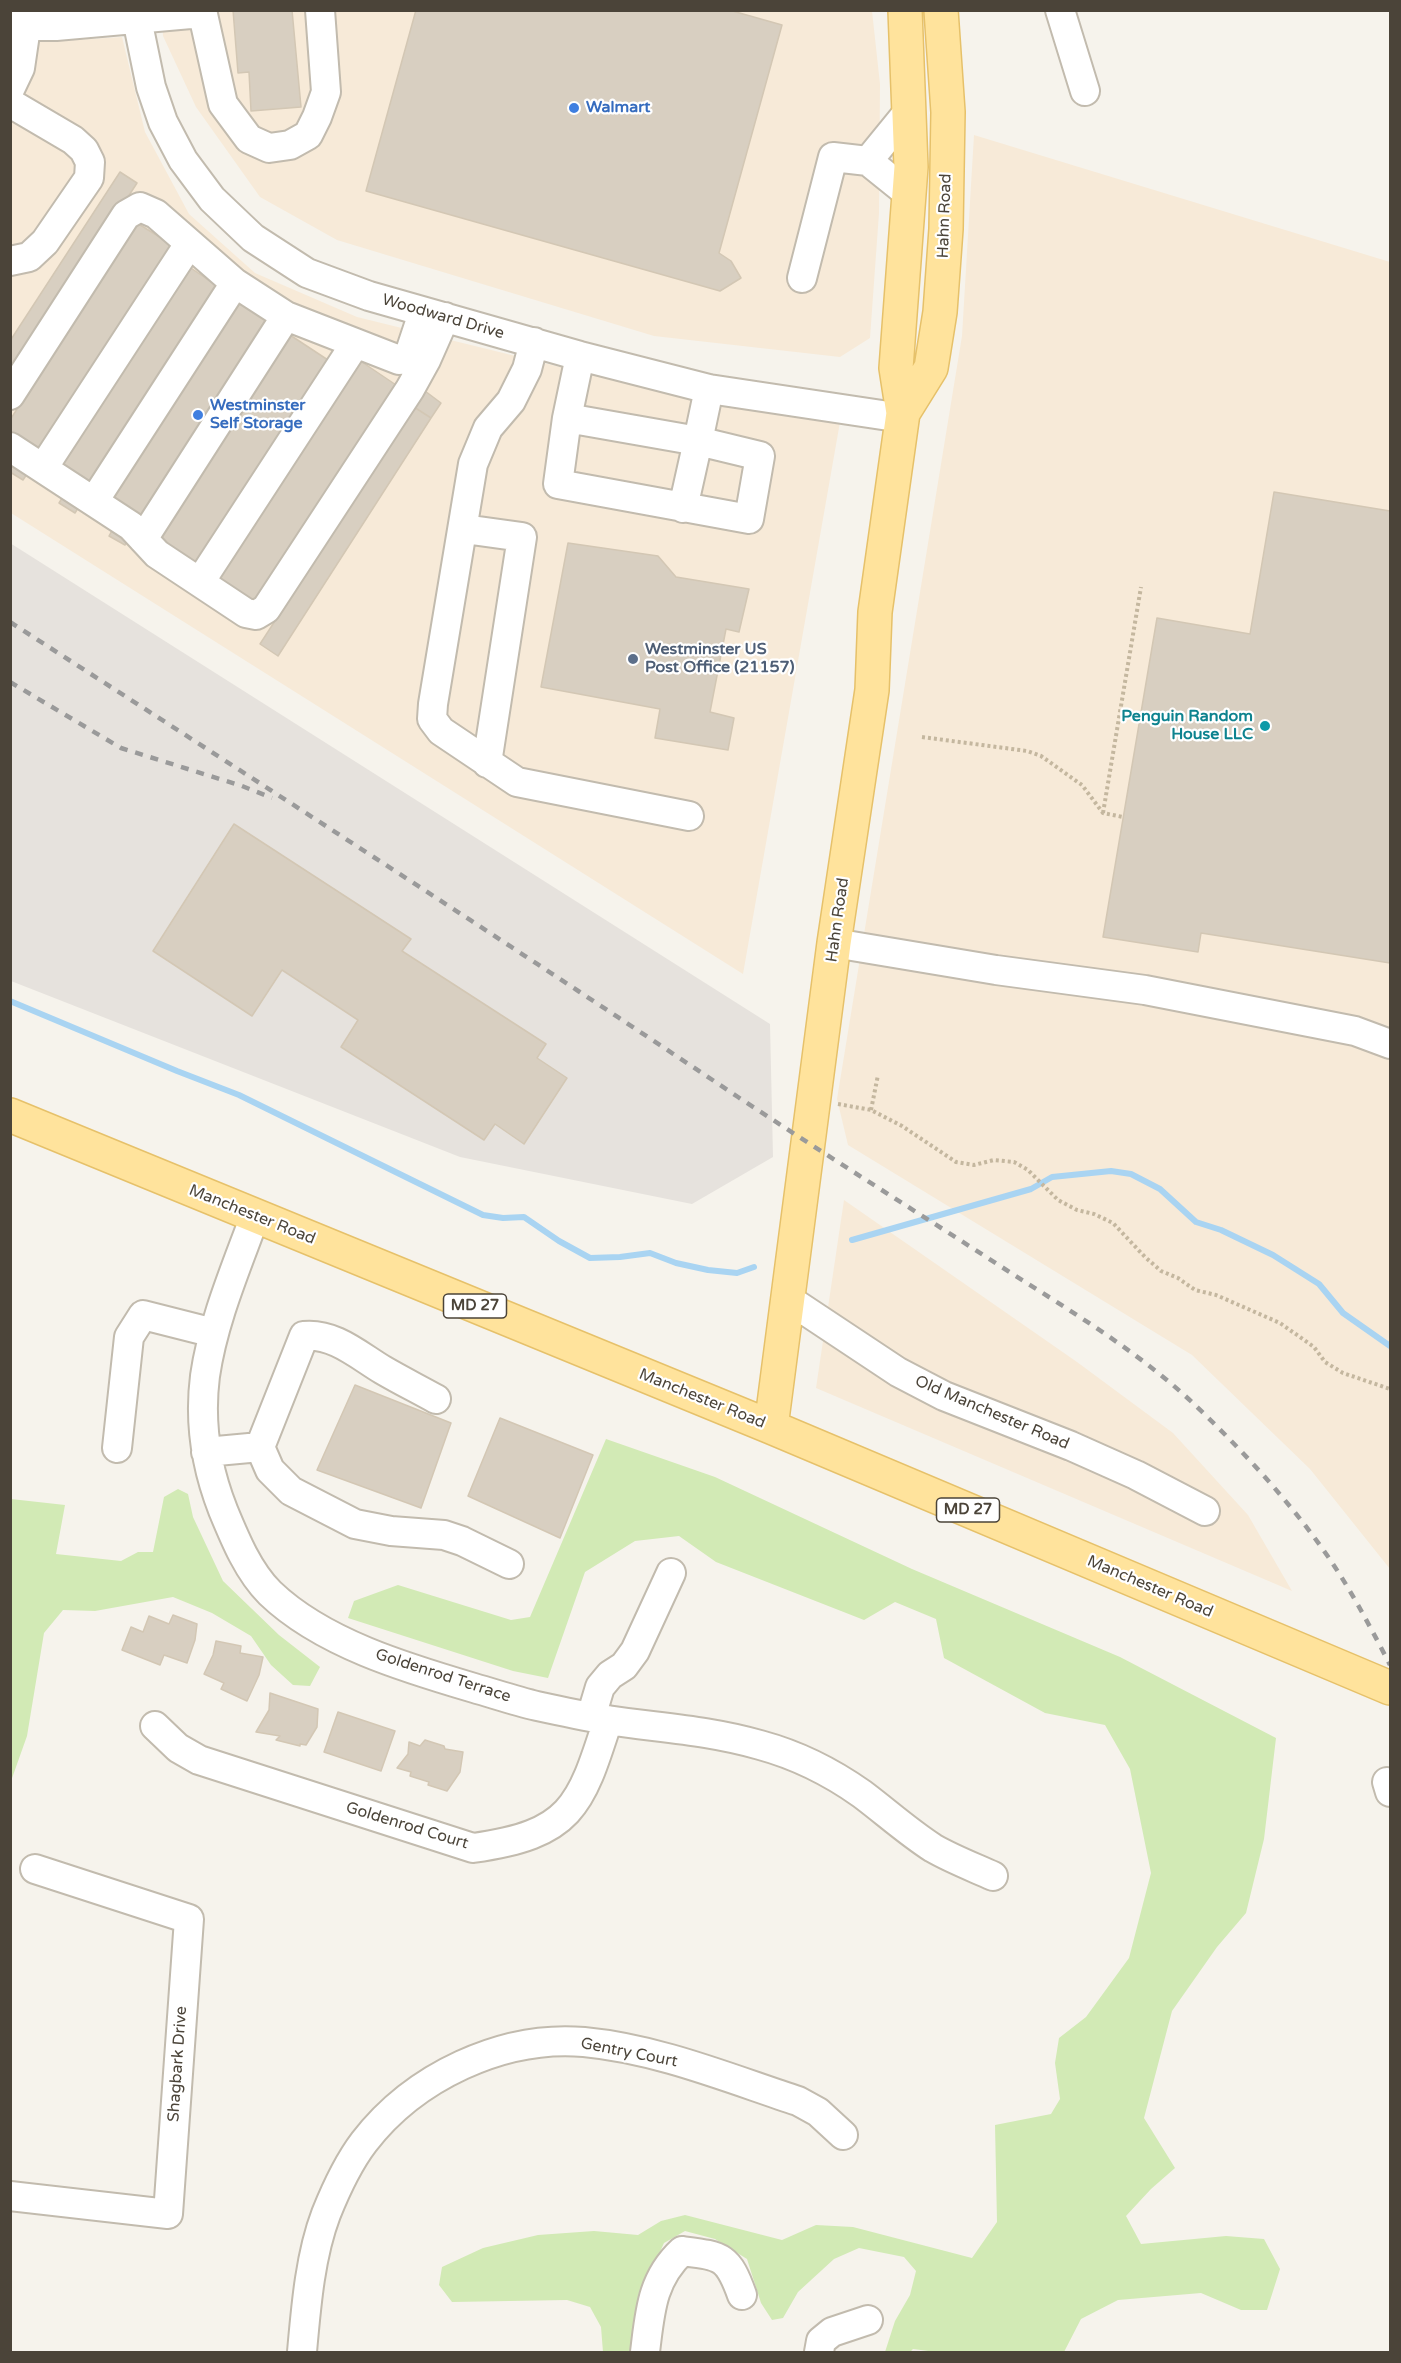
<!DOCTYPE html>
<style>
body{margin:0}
#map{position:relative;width:1401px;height:2363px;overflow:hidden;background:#f6f3ec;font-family:"Varela Round",sans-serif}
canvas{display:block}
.frame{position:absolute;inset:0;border:12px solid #4b4439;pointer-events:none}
</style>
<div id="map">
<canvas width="1401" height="2363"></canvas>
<div class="frame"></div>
</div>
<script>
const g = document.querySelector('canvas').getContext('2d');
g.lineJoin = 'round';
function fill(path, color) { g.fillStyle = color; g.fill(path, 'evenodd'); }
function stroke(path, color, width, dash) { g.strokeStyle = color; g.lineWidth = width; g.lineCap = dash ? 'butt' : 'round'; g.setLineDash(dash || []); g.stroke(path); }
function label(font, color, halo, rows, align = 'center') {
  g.font = font + ' "Varela Round",sans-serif'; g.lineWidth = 4.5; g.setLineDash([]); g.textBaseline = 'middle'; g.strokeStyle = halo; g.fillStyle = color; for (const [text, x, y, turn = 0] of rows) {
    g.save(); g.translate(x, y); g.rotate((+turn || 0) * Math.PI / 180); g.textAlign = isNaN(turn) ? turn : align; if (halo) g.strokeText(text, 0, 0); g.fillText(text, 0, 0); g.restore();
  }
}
const commercial = new Path2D(`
 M162 11H872L880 84 879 213 870 338 840 357 654 336 337 240 260 197 196 107 163 36Z
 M122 37 145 132 189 214 255 273 357 317 617 381 840 422 743 974 11 513 10 41 26 43Z
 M974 135 1390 262V1569L1310 1469 1192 1355 848 1145 837 1099 962 336Z
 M844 1200 1077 1362 1173 1433 1248 1515 1292 1591 816 1388Z`);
const industrial = new Path2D(`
 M10 543 770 1024 773 1157 692 1204 460 1157 11 981Z`);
const green = new Path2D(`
 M606 1439 715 1477 912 1569 1120 1657 1276 1738 1264 1839 1246 1913 1217 1947 1172 2011 1144 2118 1175 2168 1151 2189 1126 2216 1141 2244 1226 2236 1264 2239 1280 2269 1267 2310H1241L1201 2293 1118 2300 1081 2319 1064 2352H936L913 2349 910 2352H885L895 2321 910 2295 916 2271 904 2257 859 2248 834 2259 798 2292 783 2318 772 2320 761 2303 747 2259 715 2239 685 2231 664 2243 653 2267 636 2352H603L601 2327 590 2307 567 2300 452 2302 439 2285 442 2267 483 2248 538 2235 594 2231 638 2235 661 2221 685 2215 782 2240 816 2225 853 2227 972 2258 997 2222 995 2125 1051 2114 1060 2099 1055 2063 1059 2038 1086 2017 1129 1958 1151 1873 1130 1769 1105 1725 1045 1713 944 1658 936 1619 895 1602 864 1620 716 1562 679 1536 635 1541 585 1572 548 1678 513 1671 348 1618 354 1601 398 1585 511 1620 530 1617Z
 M178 1489 188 1494 193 1517 223 1581 279 1635 320 1667 310 1686 293 1685 271 1665 251 1636 212 1613 173 1597 95 1611 63 1610 44 1633 27 1736 11 1781V1499L65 1505 56 1554 121 1561 138 1552H153L164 1497Z`);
const stream = new Path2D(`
 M10 1001 177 1071 239 1095 483 1215 503 1218 524 1217 559 1241 590 1258 620 1257 650 1253 676 1263 708 1270 737 1273 754 1267
 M852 1240 1031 1189 1052 1177 1111 1171 1131 1174 1160 1189 1196 1222 1221 1230 1273 1255 1319 1284 1343 1313 1390 1346`);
const building = new Path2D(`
 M233 10H292L301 107 251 111 249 72 238 73Z
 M416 10H729L782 25 719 253 731 261 741 278 720 291 366 191Z
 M120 172 137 183 10 379V341Z
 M137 223 174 246 40 455 10 436V420Z
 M188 266 220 288 91 488 58 467Z
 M241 295 275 317 142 522 109 500Z
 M290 335 331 362 198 566 158 540Z
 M359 360 399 387 257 607 216 581Z
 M425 391 441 403 431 418 414 407Z
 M414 407 431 418 278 656 260 644Z
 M10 464 29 471 23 480 10 472Z
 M1274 492 1390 511V963L1201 933 1198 952 1103 937 1157 618 1250 634Z
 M64 495 80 505 75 513 59 503Z
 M114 527 130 537 125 545 109 536Z
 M568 543 658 556 676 577 749 589 739 632 726 629 710 712 734 718 728 750 655 738 660 709 541 687Z
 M234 824 411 939 402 951 546 1044 537 1058 567 1078 524 1144 495 1124 484 1140 341 1047 358 1020 282 970 252 1016 153 951Z
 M355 1385 451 1423 421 1508 317 1470Z
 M500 1418 593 1455 560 1538 468 1496Z
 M173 1615 197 1624 195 1640 187 1663 164 1655 160 1665 122 1650 131 1627 143 1632 149 1616 169 1624Z
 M216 1641 241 1646 240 1653 263 1657 259 1675 247 1701 221 1689 224 1683 204 1674 213 1655Z
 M270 1693 318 1709 317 1727 306 1745 300 1744V1746L276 1740 280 1736 256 1732 269 1710Z
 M338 1712 395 1731 381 1771 324 1752Z
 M425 1740 444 1746 445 1749 463 1752 460 1772 447 1791 428 1785 429 1782 410 1776 411 1772 397 1768 408 1754 409 1742 420 1746Z`);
const path = new Path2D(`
 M922 737 1027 751 1041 756 1082 785 1103 813 1123 817
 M1103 813 1141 587
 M838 1104 871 1110 902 1126 956 1162 974 1165 994 1160 1014 1162 1028 1170 1058 1200 1077 1210 1094 1214 1113 1223 1145 1257 1161 1271 1178 1278 1195 1290 1216 1295 1280 1323 1314 1347 1325 1362 1343 1373 1390 1389
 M871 1110 878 1075`);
const minor = new Path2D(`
 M137 10V19L151 87 163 122 183 160 212 199 253 238 307 273 369 296 580 356 709 389 902 418
 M202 10 223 104 249 139 269 148 290 145 308 135 317 117 326 92 320 10
 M1060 10 1085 91
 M10 26H56L202 13
 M10 89 20 68 26 27
 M10 103 73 140 84 150 90 162 89 178 45 242 29 257 10 261
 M868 161 909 194
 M802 278 833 157 868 161 908 112
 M534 342 527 369 511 401 488 428 473 464 433 704 432 719 441 731 517 782 689 816
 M580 356 567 418 558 484 749 519 760 456 698 441 683 508
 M10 395 126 215 140 207 156 214 235 283 286 316 399 360 409 355 419 325
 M567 418 698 441 709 389
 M10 447 131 526 157 554 246 613 256 615 266 609 410 389 426 360 445 317
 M43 468 189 244
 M94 501 235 283
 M464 529 522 537 487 763
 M143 539 286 316
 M200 582 355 344
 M834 943 996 970 1145 990 1355 1031 1390 1044
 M255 1216C236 1268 213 1321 205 1376 199 1423 206 1467 223 1510 235 1539 248 1571 270 1593 322 1643 406 1668 474 1688 495 1694 516 1701 537 1706 560 1711 584 1716 607 1720 660 1728 708 1730 760 1745 797 1755 831 1772 862 1794 886 1812 908 1832 933 1848 952 1859 973 1867 993 1876
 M788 1299 898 1372 944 1396 1071 1446 1136 1475 1205 1511
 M260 1447 270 1470 291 1491 355 1524 391 1531 444 1535 462 1541 509 1564
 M117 1448 129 1337 143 1315 214 1333
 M206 1452 260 1447 304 1336C334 1333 358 1355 383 1370 400 1380 418 1389 436 1399
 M591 1717 600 1687 610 1675 624 1666 635 1651 671 1573
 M155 1726 178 1748 199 1760 473 1848C571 1834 580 1808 608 1720
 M1387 1782 1390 1792
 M10 2196 168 2214 189 1919 35 1869
 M302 2352C306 2307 310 2256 326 2214 336 2189 348 2163 364 2142 414 2077 502 2035 584 2042 658 2049 728 2078 798 2101L818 2112 843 2135
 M645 2352C650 2313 651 2280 682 2251 722 2256 728 2256 742 2295
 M819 2352 821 2341 832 2332 868 2320`);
const major = new Path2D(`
 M903 413 931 368 940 312 946 229 948 112 941 10
 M10 1115 771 1427 1390 1688
 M771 1427 834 943 872 690 875 612 903 413 896 368 911 167 905 10`);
const rail = new Path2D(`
 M10 622C254 779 497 936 738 1097 829 1157 920 1214 1011 1273 1074 1313 1143 1355 1196 1406 1245 1453 1291 1503 1329 1558 1352 1592 1371 1628 1390 1665
 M10 682 121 748 242 786 272 798`);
const markers = [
 [574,108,6,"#3f7fe0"],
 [198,415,6,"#3f7fe0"],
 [633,659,6,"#5c6f8a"],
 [1265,726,6,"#0f9aa8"]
];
const shields = [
 [475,1306,63],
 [968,1510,63]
];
const shieldNames = [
 ["MD 27",475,1306],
 ["MD 27",968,1510]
];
const shopNames = [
 ["Walmart",586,108],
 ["Westminster",210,406],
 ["Self Storage",210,424]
];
const streetNames = [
 ["Hahn Road",945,216,-88],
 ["Woodward Drive",443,317,16],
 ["Hahn Road",838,920,-82],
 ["Manchester Road",252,1215,22],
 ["Manchester Road",702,1399,22],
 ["Old Manchester Road",992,1413,23],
 ["Manchester Road",1150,1587,23],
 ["Goldenrod Terrace",443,1676,18],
 ["Goldenrod Court",407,1826,17],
 ["Gentry Court",629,2053,11],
 ["Shagbark Drive",178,2064,-86]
];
const serviceNames = [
 ["Westminster US",645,650],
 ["Post Office (21157)",645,668]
];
const cultureNames = [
 ["Penguin Random",1253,717],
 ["House LLC",1253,735]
];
fill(commercial, '#f7ead8');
fill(industrial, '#e6e2dd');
fill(green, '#d2eab5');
stroke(stream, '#a9d4f2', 6);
fill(building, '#d8cfc1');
stroke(building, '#d3c7b4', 1.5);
stroke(minor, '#c2bbae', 32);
stroke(major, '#e6c16a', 36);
stroke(path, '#c4b79f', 4, [3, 3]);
stroke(minor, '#fff', 28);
stroke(major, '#ffe39c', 33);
stroke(rail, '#9a9a9a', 4.5, [8, 8]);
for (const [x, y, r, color] of markers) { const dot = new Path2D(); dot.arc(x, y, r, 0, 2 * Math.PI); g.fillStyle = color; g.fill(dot); stroke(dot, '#fff', 2); }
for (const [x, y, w] of shields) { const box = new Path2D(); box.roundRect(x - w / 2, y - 12, w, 24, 4.5); g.fillStyle = '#fff'; g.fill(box); stroke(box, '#4b4439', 1.5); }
label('bold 15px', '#4b4439', null, shieldNames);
label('bold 16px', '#366cbe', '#fff', shopNames, 'left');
label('16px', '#4b4439', '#fff', streetNames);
label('bold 16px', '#4e5e75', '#fff', serviceNames, 'left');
label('bold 16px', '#0d838f', '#fff', cultureNames, 'right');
</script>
